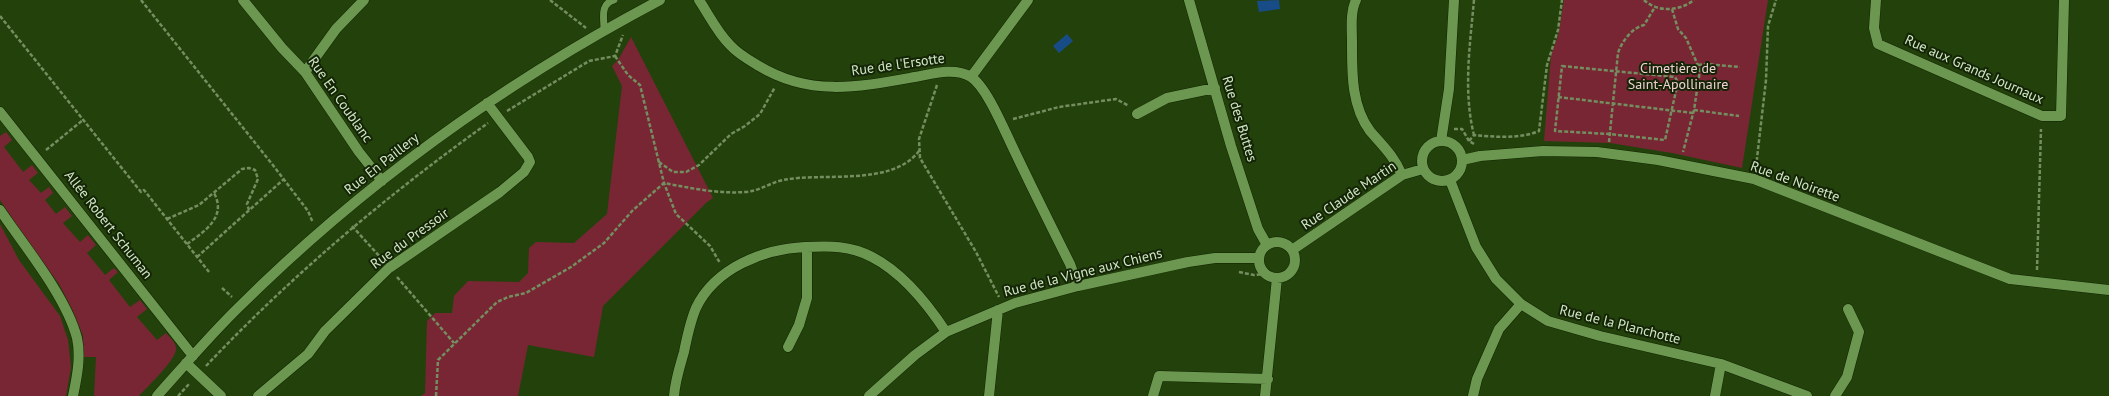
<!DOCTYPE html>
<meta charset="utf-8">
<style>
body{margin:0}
canvas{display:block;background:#23410a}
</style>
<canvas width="2109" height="396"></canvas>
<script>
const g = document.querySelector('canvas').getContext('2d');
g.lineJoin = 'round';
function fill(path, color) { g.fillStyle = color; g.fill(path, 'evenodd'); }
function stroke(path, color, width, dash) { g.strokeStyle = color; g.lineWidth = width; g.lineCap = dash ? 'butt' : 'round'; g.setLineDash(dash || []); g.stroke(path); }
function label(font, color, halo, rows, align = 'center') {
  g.font = font + ' "PT Sans",sans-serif'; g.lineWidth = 4; g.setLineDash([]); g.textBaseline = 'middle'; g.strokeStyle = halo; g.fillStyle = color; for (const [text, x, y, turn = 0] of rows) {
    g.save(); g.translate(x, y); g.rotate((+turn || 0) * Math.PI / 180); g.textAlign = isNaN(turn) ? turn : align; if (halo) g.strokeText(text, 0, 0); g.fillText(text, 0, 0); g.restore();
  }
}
const green = new Path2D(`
 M1564 0H1768L1742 168 1672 153 1610 143 1544 141 1551 55 1558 36Z
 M631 37 713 198 707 202 603 306 594 357 528 345 518 396H421L425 393 427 321 435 313H452L454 296 468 281 519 282 528 273 529 248 536 242 574 243 607 214 622 86 612 66 618 60Z
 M6 132 12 140 4 147 23 172 32 165 38 173 29 180 41 193 49 187 53 193 45 200 56 214 65 207 72 216 63 223 80 242 88 235 96 245 87 253 105 275 114 268 118 272 109 280 130 307 140 300 147 309 137 317 157 340 166 333C170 338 176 342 176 349 176 360 147 387 139 396H94L96 357H83V336L73 311 59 284 28 242 0 200V136Z
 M0 224 19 260 60 316 68 340 71 367 66 396H0Z`);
const water = new Path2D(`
 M1279 0 1280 9 1259 12 1257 1Z
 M1067 34 1073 41 1059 53 1053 46Z`);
const path = new Path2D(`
 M141 0 272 164 308 211 313 223
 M550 0 586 28
 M1474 0C1470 44 1463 92 1474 135
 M1644 0C1658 13 1680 11 1694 0
 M1672 9 1678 29 1686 38 1700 70 1694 110 1683 152
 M0 16 141 192 144 190 209 272
 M615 56 628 75 640 85 664 183 676 214 710 246 720 263
 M1698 65 1706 64 1740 67
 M1562 66 1675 77 1678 82 1665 140 1609 134 1555 131Z
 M937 85 919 139 920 158 976 252 999 297
 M1558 97 1693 113
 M1694 110 1739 116
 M507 111 589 61 615 56 623 35
 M1013 119 1059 107 1116 99 1129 106
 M1454 129H1462L1469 141
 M1609 142 1618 53C1622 41 1632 28 1644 25L1655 7
 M1474 144 1469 141 1474 135C1494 137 1520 139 1539 131L1547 65 1558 30 1562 0
 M46 150 83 120
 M659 162 673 172H686L699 165 731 134 745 126 760 114 775 87
 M1756 167 1766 80 1768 26 1776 0
 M167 219 199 205 242 169 249 168 255 170 258 179 247 204 249 210
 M352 226 381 258
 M187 244C205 231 227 217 214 193
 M197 257 284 179
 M2037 270 2041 129
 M1239 272 1254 275 1265 274
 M397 277 454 343
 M222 288 232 297
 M206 366C292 275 386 196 488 123
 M178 396 190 383
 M436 396 438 360 497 302 508 297 526 293 571 267 604 243 633 210 664 183C690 188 718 194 745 192 760 191 769 183 783 180 822 172 892 187 919 151`);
const service = new Path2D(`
 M604 29C604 17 600 4 614 0`);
const minor = new Path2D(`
 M243 0 282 48 305 72 359 152 382 181
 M699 0C709 15 717 32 730 45 738 54 749 60 759 66 810 97 859 87 915 77 932 74 954 67 971 77 987 87 1005 132 1014 150 1032 188 1051 226 1070 264L1078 286
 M1189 0 1231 146 1258 229 1267 245
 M1356 0C1350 12 1352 29 1352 42 1352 72 1351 105 1370 131 1383 146 1394 156 1402 175
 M1876 0 1874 28 1878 44 2042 116H2061L2064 0
 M305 72 336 29 364 0
 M971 77 1028 0
 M0 112 193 356
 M1137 114 1167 98 1215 88
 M1422 161a20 20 0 1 1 40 0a20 20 0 1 1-40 0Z
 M1441 141 1449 89 1454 0
 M1462 160 1480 156 1543 151 1597 152 1658 160 1754 179 2010 279 2109 290
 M1450 180 1476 247 1496 279 1521 304 1548 321 1600 336 1721 364 1807 396
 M0 210C25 247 66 296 77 338 81 357 77 377 73 396
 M1259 260a18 18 0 1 1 36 0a18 18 0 1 1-36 0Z
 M1292 250 1402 175 1423 169
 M788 347 799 325 807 298V247
 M186 363 221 396
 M157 396C184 366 211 334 240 306 364 183 507 81 660 0
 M258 396 308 354 325 331 389 268 500 192 524 172 530 162 528 157 487 103
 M674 396C675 381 680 366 684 352 687 337 690 322 696 308 715 268 763 249 805 247 829 246 850 245 872 257 903 273 927 303 946 332
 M869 396 915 355 946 332 1015 303 1078 286 1188 262 1215 258H1258
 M989 396 998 310
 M1153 396 1159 376 1268 379
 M1265 396 1277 278
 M1473 396 1477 379 1499 329 1521 304
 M1715 396 1721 364
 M1835 396 1847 377 1859 332 1848 309`);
const streetNames = [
 ["Rue de l'Ersotte",898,65,-8],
 ["Rue aux Grands Journaux",1974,70,24],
 ["Rue En Coublanc",340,100,55],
 ["Rue des Buttes",1239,119,73],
 ["Rue En Paillery",382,164,-38],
 ["Rue de Noirette",1795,182,20],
 ["Rue Claude Martin",1349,196,-34],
 ["Allée Robert Schuman",108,225,52],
 ["Rue du Pressoir",410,239,-36],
 ["Rue de la Vigne aux Chiens",1083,273,-14],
 ["Rue de la Planchotte",1620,325,14]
];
const parkNames = [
 ["Cimetière de",1678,69],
 ["Saint-Apollinaire",1678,85]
];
fill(green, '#782634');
fill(water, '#184c86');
stroke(service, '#112501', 8);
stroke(minor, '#112501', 11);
stroke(path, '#748e60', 2.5, [4, 2]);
stroke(service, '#6c9750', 7);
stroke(minor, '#6c9750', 10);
label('14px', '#d1e8c4', '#142407', streetNames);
label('14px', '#efd1d3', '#142407', parkNames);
</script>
